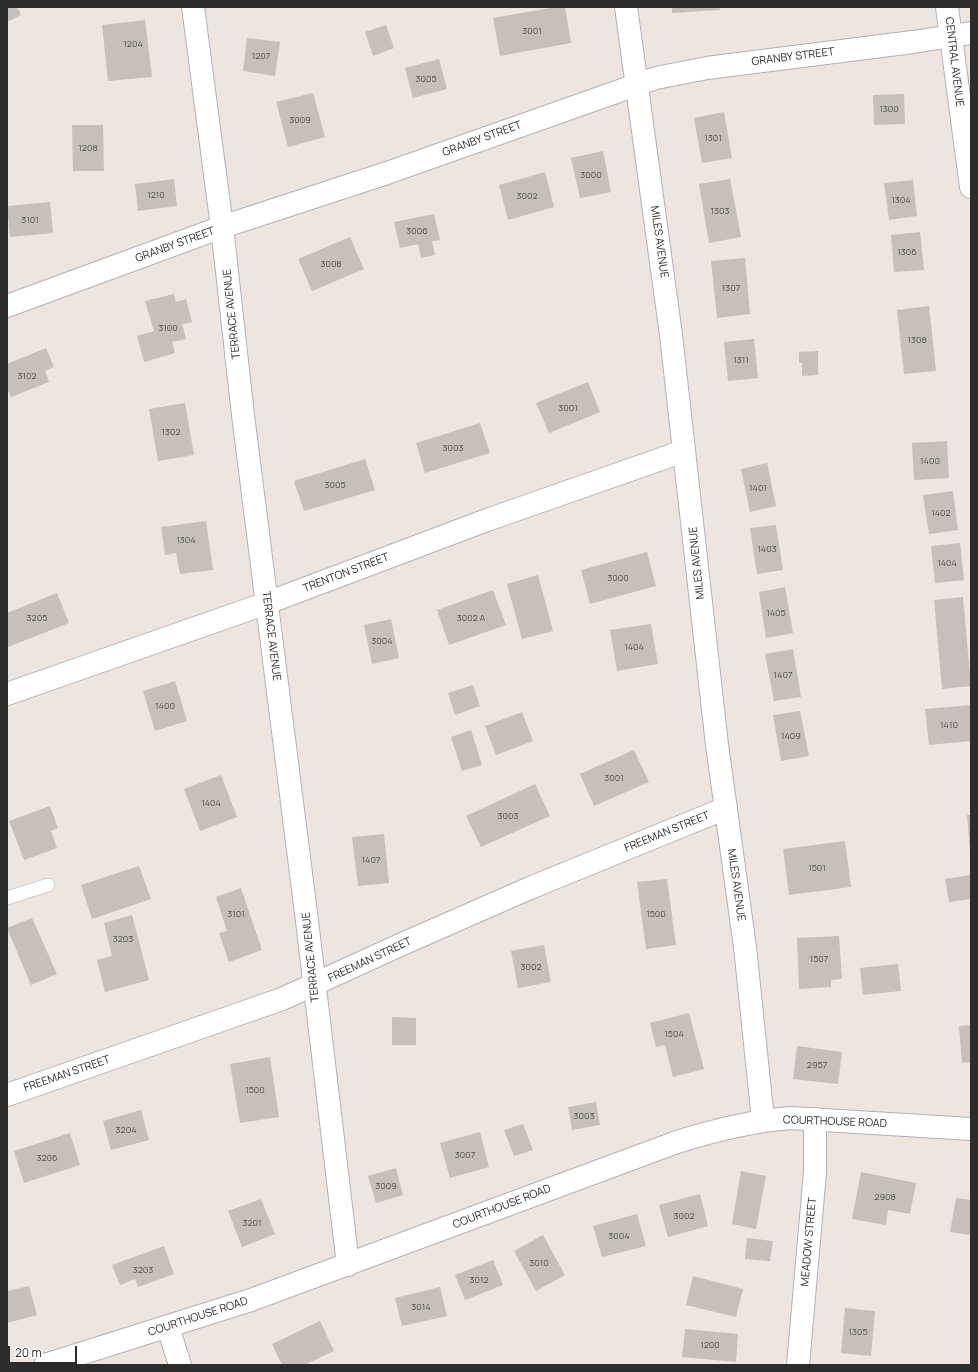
<!DOCTYPE html>
<style>
body{margin:0}
#map{position:relative;width:978px;height:1372px;overflow:hidden;background:#ede5de;font-family:Manrope,sans-serif}
canvas{display:block}
.frame{position:absolute;inset:0;border:8px solid #2c2c2c;pointer-events:none}
.scale{position:absolute;left:8px;top:1346px;width:69px;height:18px;box-sizing:border-box;border:2px solid #2c2c2c;border-top:0;padding-left:5px;font-size:12px;line-height:14px;white-space:nowrap;color:#2c2c2c;-webkit-text-stroke:3px #fff;paint-order:stroke}
</style>
<div id="map">
<canvas width="978" height="1372"></canvas>
<div class="frame"></div>
<div class="scale">20 m</div>
</div>
<script>
const g = document.querySelector('canvas').getContext('2d');
g.lineJoin = 'round';
function fill(path, color) { g.fillStyle = color; g.fill(path, 'evenodd'); }
function stroke(path, color, width, dash) { g.strokeStyle = color; g.lineWidth = width; g.lineCap = dash ? 'butt' : 'round'; g.setLineDash(dash || []); g.stroke(path); }
function label(font, color, halo, rows, align = 'center') {
  g.font = font + ' Manrope,sans-serif'; g.lineWidth = 4; g.setLineDash([]); g.textBaseline = 'middle'; g.strokeStyle = halo; g.fillStyle = color; for (const [text, x, y, turn = 0] of rows) {
    g.save(); g.translate(x, y); g.rotate((+turn || 0) * Math.PI / 180); g.textAlign = isNaN(turn) ? turn : align; if (halo) g.strokeText(text, 0, 0); g.fillText(text, 0, 0); g.restore();
  }
}
const building = new Path2D(`
 M7 7H17L21 15 7 22Z
 M556 7H565L571 43 500 56 493 18Z
 M672 7H719L720 10 672 13Z
 M145 20 152 77 108 81 102 25Z
 M386 25 394 48 373 56 365 32Z
 M247 38 280 42 275 76 243 71Z
 M439 59 447 89 413 98 405 68Z
 M313 93 325 137 288 147 276 102Z
 M904 94 905 124 874 125 873 95Z
 M724 112 732 158 702 163 694 118Z
 M72 125H103L104 171H73Z
 M603 151 611 192 580 198 571 158Z
 M545 172 554 207 508 220 499 185Z
 M174 179 177 206 138 211 135 184Z
 M730 179 741 237 709 243 699 184Z
 M913 180 917 216 889 220 884 183Z
 M50 202 53 233 10 237 7 206Z
 M434 214 440 240 432 241 435 255 421 258 418 244 400 248 394 222Z
 M920 232 924 270 894 272 891 235Z
 M350 237 364 269 312 291 298 259Z
 M745 258 750 314 717 318 711 261Z
 M174 294 176 302 186 299 192 322 182 324 186 339 172 342 175 353 144 362 137 336 154 331 145 301Z
 M929 306 936 371 904 374 897 310Z
 M754 339 758 378 728 381 724 342Z
 M46 348 54 367 45 371 49 382 11 397 7 388V364Z
 M818 351V375L802 376V363H799V352Z
 M588 382 600 412 549 433 536 403Z
 M185 403 194 455 158 461 149 409Z
 M480 423 490 453 425 473 416 443Z
 M947 441 949 478 914 480 912 443Z
 M365 459 375 490 304 511 294 481Z
 M767 463 776 506 750 512 741 469Z
 M953 491 958 530 929 534 923 495Z
 M206 521 213 570 180 574 176 553 165 555 161 527Z
 M776 525 783 570 757 574 750 528Z
 M960 543 964 580 935 583 931 546Z
 M647 552 656 586 590 604 581 570Z
 M538 575 553 631 522 639 507 584Z
 M785 587 793 633 766 638 759 592Z
 M493 590 506 625 449 645 437 610Z
 M57 593 69 623 8 647 7 613Z
 M963 597 971 686 942 689 934 600Z
 M391 619 399 658 372 664 364 625Z
 M651 624 658 664 617 671 610 630Z
 M793 649 801 697 774 701 765 654Z
 M175 681 187 721 155 731 143 691Z
 M473 685 480 706 455 715 448 693Z
 M971 705V741L929 745 925 709Z
 M800 711 809 756 781 761 773 715Z
 M522 712 533 741 496 755 485 726Z
 M471 730 482 765 462 771 451 737Z
 M634 750 649 782 594 806 580 774Z
 M221 775 237 817 200 831 184 789Z
 M535 784 550 816 481 847 466 816Z
 M50 806 58 828 51 831 57 848 24 860 9 821Z
 M967 815H971V850H970Z
 M384 834 389 883 358 886 352 837Z
 M845 841 851 887 789 895 783 849Z
 M139 866 151 899 92 919 81 885Z
 M971 875V899L949 902 945 879Z
 M667 879 676 945 646 949 637 882Z
 M241 888 262 950 229 962 219 933 227 931 216 897Z
 M132 915 149 980 105 992 97 960 112 956 104 923Z
 M32 918 57 974 31 985 7 928Z
 M839 936 842 979 831 980V987L799 989 797 938Z
 M544 945 551 982 518 988 511 951Z
 M898 964 901 991 863 995 860 968Z
 M689 1013 704 1069 673 1077 665 1045 656 1047 650 1023Z
 M392 1017 416 1018V1045H392Z
 M971 1025V1062L962 1063 959 1026Z
 M797 1046 842 1052 838 1084 793 1079Z
 M270 1057 279 1117 240 1123 230 1064Z
 M596 1102 600 1125 572 1130 568 1107Z
 M141 1110 149 1140 111 1150 103 1121Z
 M523 1124 533 1150 514 1156 504 1130Z
 M480 1132 489 1167 450 1178 440 1143Z
 M70 1133 80 1165 24 1183 14 1151Z
 M396 1168 403 1195 376 1203 368 1176Z
 M741 1171 766 1176 756 1229 732 1224Z
 M861 1172 916 1183 910 1214 888 1210 886 1225 852 1219Z
 M700 1194 708 1226 668 1237 659 1205Z
 M956 1198 971 1200V1235L950 1232Z
 M261 1199 275 1234 242 1247 228 1211Z
 M637 1214 646 1246 602 1257 593 1226Z
 M543 1235 565 1275 536 1291 514 1251Z
 M747 1238 773 1241 770 1261 745 1259Z
 M164 1246 174 1274 138 1287 135 1279 120 1285 112 1265Z
 M493 1260 503 1285 465 1300 455 1275Z
 M693 1276 743 1289 736 1317 686 1305Z
 M29 1286 37 1315 7 1323V1291Z
 M440 1287 447 1316 402 1326 395 1298Z
 M845 1308 875 1311 871 1356 841 1353Z
 M320 1321 334 1351 304 1365H282L272 1344Z
 M685 1329 738 1334 736 1362 682 1357Z`);
const lane = new Path2D(`
 M7 898 48 885`);
const street = new Path2D(`
 M193 7 222 227 243 415 307 921 348 1265
 M947 7 971 187
 M7 306 222 227 387 173 656 78 707 68 913 42 971 33
 M7 694 267 603 487 520 684 451
 M7 1095 282 999 400 945 530 888 726 808
 M168 1327 180 1365
 M798 1365 815 1172V1119`);
const secondary = new Path2D(`
 M626 7 671 335 717 745 745 947 763 1120
 M45 1365 251 1300 677 1142C715 1130 751 1121 791 1118L971 1129`);
const numberNames = [
 ["3001",532,31],
 ["1204",133,44],
 ["1207",261,56],
 ["3005",426,79],
 ["1300",889,109],
 ["3009",300,120],
 ["1301",713,138],
 ["1208",88,148],
 ["3000",591,175],
 ["1210",156,195],
 ["3002",527,196],
 ["1304",901,200],
 ["1303",720,211],
 ["3101",30,220],
 ["3006",417,231],
 ["1306",907,252],
 ["3008",331,264],
 ["1307",731,288],
 ["3100",168,328],
 ["1308",917,340],
 ["1311",741,360],
 ["3102",27,376],
 ["3001",568,408],
 ["1302",171,432],
 ["3003",453,448],
 ["1400",930,461],
 ["3005",335,485],
 ["1401",758,488],
 ["1402",941,513],
 ["1304",186,540],
 ["1403",767,549],
 ["1404",947,563],
 ["3000",618,578],
 ["1405",776,613],
 ["3205",37,618],
 ["3002 A",471,618],
 ["3004",382,641],
 ["1404",634,647],
 ["1407",783,675],
 ["1400",165,706],
 ["1410",949,725],
 ["1409",791,736],
 ["3001",614,778],
 ["1404",211,803],
 ["3003",508,816],
 ["1407",371,860],
 ["1501",817,868],
 ["3101",236,914],
 ["1500",656,914],
 ["3203",123,939],
 ["1507",819,959],
 ["3002",531,967],
 ["1504",674,1034],
 ["2957",817,1065],
 ["1500",255,1090],
 ["3003",584,1116],
 ["3204",126,1130],
 ["3007",465,1155],
 ["3206",47,1158],
 ["3009",386,1186],
 ["2908",885,1197],
 ["3002",684,1216],
 ["3201",252,1223],
 ["3004",619,1236],
 ["3010",539,1263],
 ["3203",143,1270],
 ["3012",479,1280],
 ["3014",421,1307],
 ["1305",858,1332],
 ["1200",710,1345]
];
const streetNames = [
 ["GRANBY STREET",793,57,-7],
 ["CENTRAL AVENUE",954,62,83],
 ["GRANBY STREET",482,139,-20],
 ["MILES AVENUE",659,242,82],
 ["GRANBY STREET",175,245,-20],
 ["TERRACE AVENUE",232,314,-96],
 ["MILES AVENUE",697,563,-96],
 ["TRENTON STREET",346,573,-21],
 ["TERRACE AVENUE",271,636,83],
 ["FREEMAN STREET",667,832,-22],
 ["MILES AVENUE",736,885,82],
 ["TERRACE AVENUE",311,957,-96],
 ["FREEMAN STREET",370,960,-25],
 ["FREEMAN STREET",67,1074,-19],
 ["COURTHOUSE ROAD",835,1122,2],
 ["COURTHOUSE ROAD",502,1207,-21],
 ["MEADOW STREET",809,1242,-85],
 ["COURTHOUSE ROAD",198,1317,-18]
];
fill(building, '#c6c0b9');
stroke(lane, '#aeb2bc', 14);
stroke(street, '#aeb2bc', 24);
stroke(secondary, '#aeb2bc', 24);
stroke(lane, '#fff', 13);
stroke(street, '#fff', 22);
stroke(secondary, '#fff', 22);
label('9px', '#52514f', null, numberNames);
label('11px', '#2c2c2c', '#fff', streetNames);
</script>
